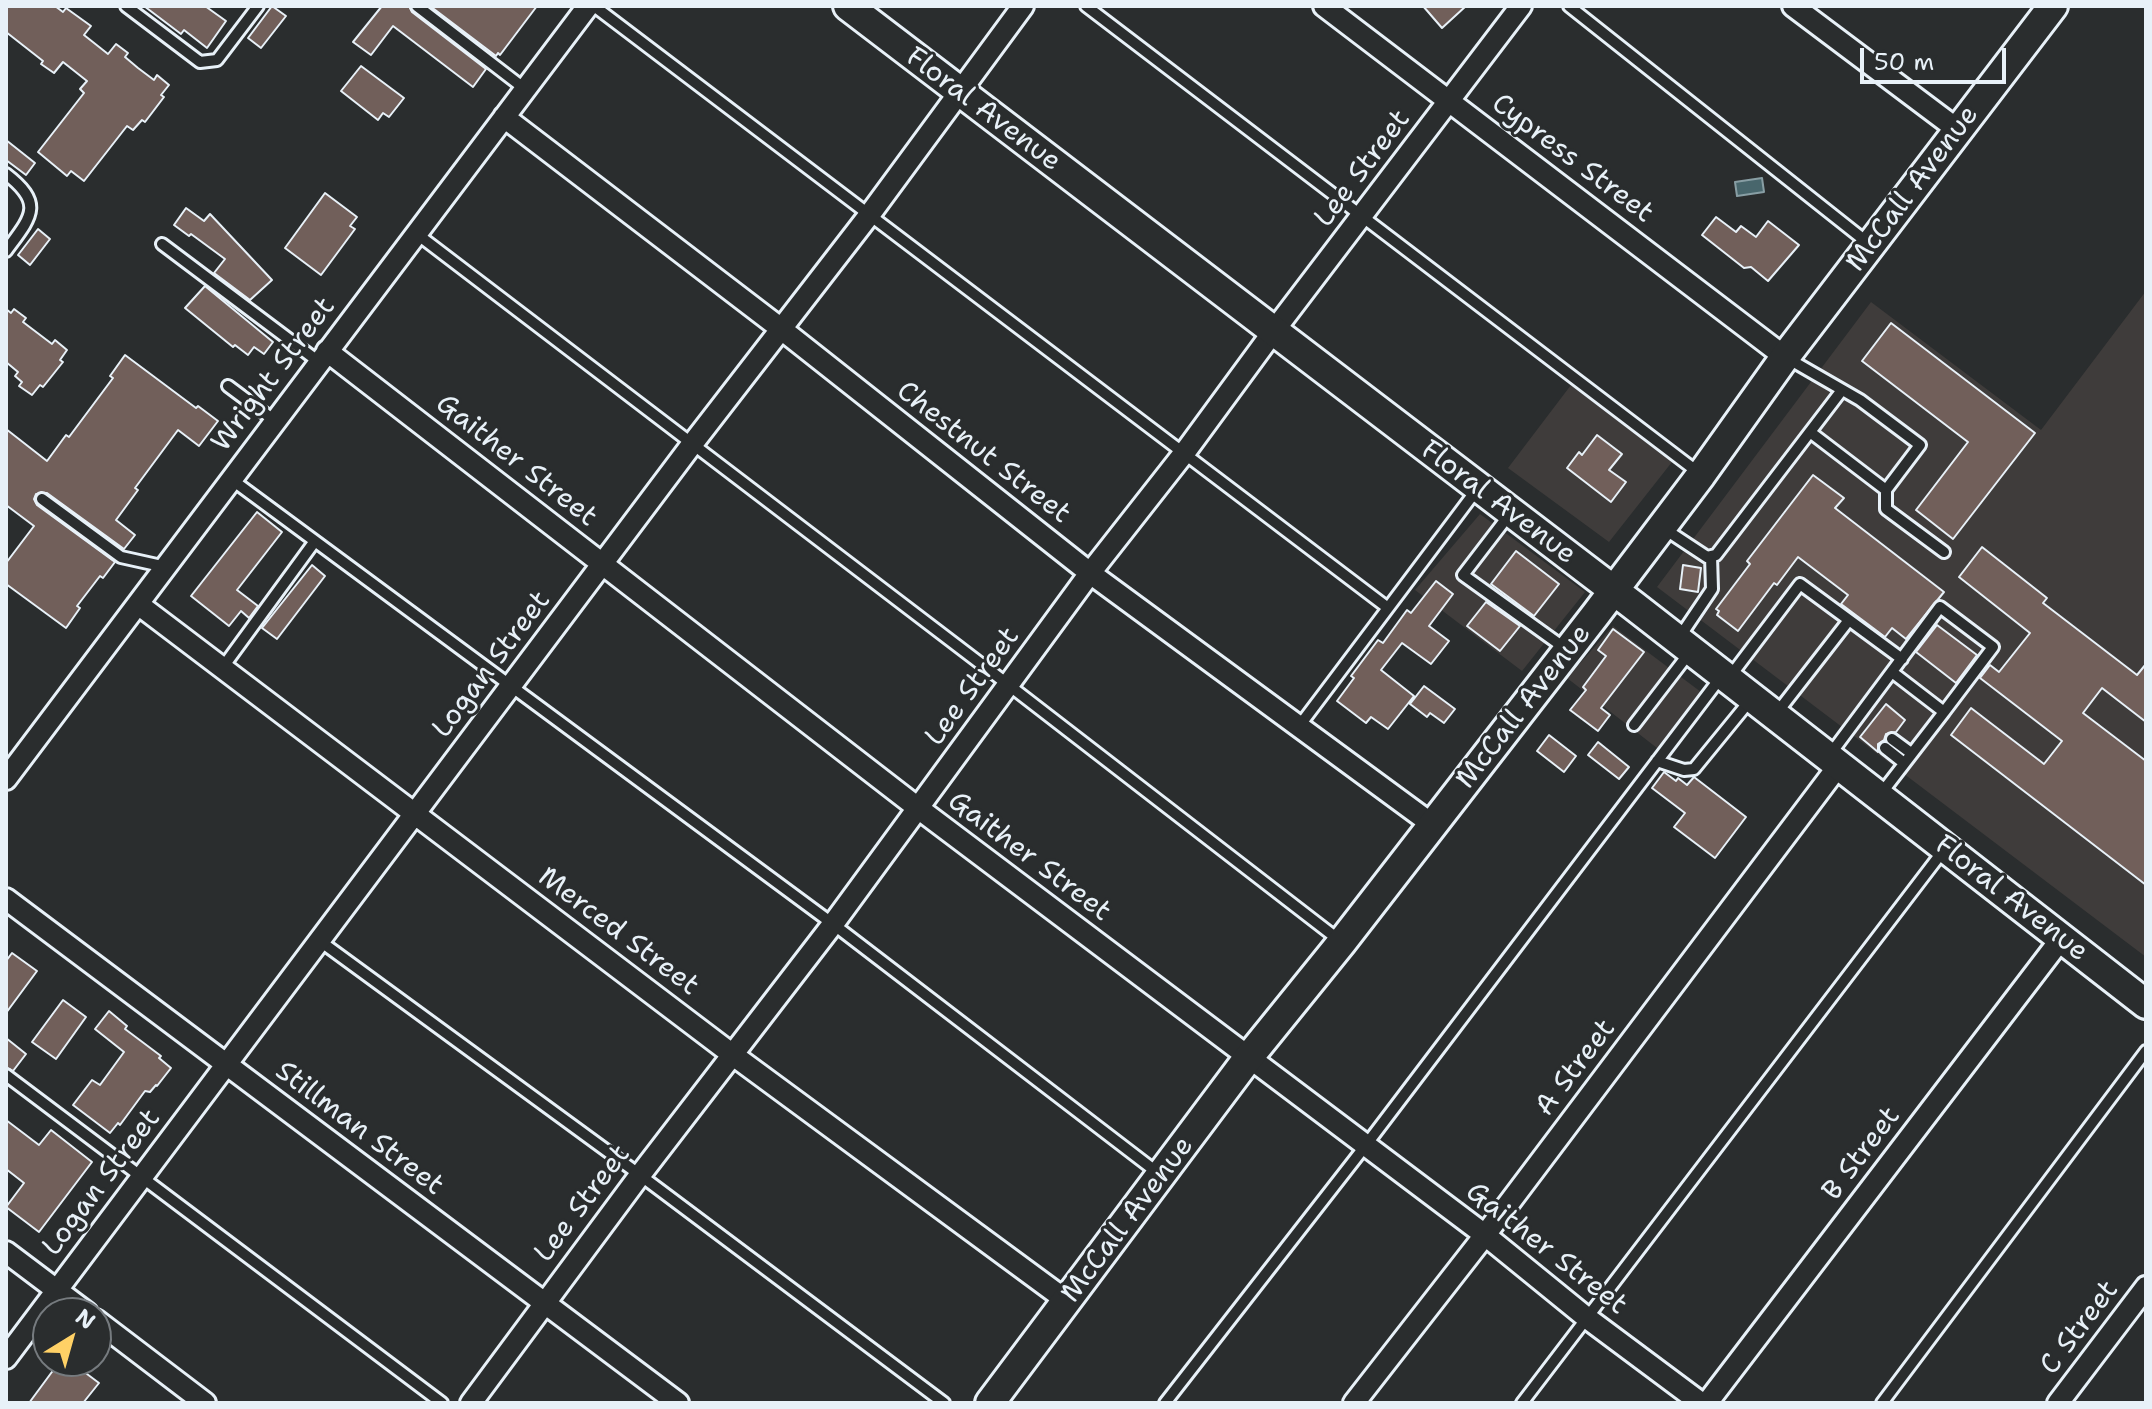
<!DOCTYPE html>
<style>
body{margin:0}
#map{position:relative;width:2152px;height:1409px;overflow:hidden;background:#2a2d2e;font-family:"Shantell Sans",sans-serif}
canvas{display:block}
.frame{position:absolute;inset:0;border:8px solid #e8f1f8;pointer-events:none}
.north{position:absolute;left:32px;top:1297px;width:80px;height:80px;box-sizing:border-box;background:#2a2d2e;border:2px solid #767b7f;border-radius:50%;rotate:37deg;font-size:22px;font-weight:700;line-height:32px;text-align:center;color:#e8f1f8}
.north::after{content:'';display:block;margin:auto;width:28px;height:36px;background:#ffd166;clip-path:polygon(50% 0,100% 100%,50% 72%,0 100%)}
.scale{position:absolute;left:1860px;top:48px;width:146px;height:36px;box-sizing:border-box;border:4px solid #e8f1f8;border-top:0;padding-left:10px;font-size:24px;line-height:28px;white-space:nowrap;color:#e8f1f8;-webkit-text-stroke:6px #2a2d2e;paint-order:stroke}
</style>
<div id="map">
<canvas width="2152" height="1409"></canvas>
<div class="frame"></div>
<div class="north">N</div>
<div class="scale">50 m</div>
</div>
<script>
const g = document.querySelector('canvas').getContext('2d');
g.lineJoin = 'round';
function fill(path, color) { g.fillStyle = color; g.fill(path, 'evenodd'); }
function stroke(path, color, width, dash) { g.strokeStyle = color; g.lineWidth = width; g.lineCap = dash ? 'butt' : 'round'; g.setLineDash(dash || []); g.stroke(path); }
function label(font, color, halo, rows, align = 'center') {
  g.font = font + ' "Shantell Sans",sans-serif'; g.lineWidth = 6; g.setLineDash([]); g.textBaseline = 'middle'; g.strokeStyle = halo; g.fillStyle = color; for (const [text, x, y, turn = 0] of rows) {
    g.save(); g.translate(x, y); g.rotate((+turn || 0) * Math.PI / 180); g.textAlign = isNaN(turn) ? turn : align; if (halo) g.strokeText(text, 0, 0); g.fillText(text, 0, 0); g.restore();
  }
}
const built = new Path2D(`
 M2146 291V957L1657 587 1871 302 2041 430Z
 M1571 385 1672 462 1609 542 1508 468Z
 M1480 514 1585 592 1522 671 1415 590Z
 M1613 626 1709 698 1666 755 1567 678Z`);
const water = new Path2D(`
 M1762 178 1764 192 1737 196 1735 182Z`);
const building = new Path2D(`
 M6 6H55L63 12 66 8 91 26 84 35 108 54 116 44 128 53 125 57 138 68 154 80 157 75 169 85 161 95 164 97 145 122 142 120 133 130 127 126 84 181 71 171 67 176 38 152 84 93 80 89 87 81 63 62 54 73 41 64 43 61 6 32Z
 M144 6H205L226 21 207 48 184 30 181 34Z
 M272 6 286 16 261 48 248 38Z
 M382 6H409L412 12 486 69 473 87 393 26 371 55 353 42Z
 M430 6H537L500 55 498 53 496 56Z
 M1423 6H1466L1442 28Z
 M361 66 404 98 389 117 383 113 378 120 341 91Z
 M6 140 35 163 26 175 6 160Z
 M325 193 357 217 350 226 355 229 321 275 285 248Z
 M186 208 204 221 210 214 272 280 250 300 214 273 225 259 191 234 189 236 174 225Z
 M1716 217 1736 232 1741 226 1756 237 1768 221 1799 245 1768 281 1751 267 1744 268 1702 235Z
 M38 229 50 239 30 265 18 255Z
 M205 286 273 342 264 354 254 347 248 355 235 345 233 347 185 308Z
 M6 309 11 313 14 309 26 318 23 322 52 344 55 340 67 350 60 360 63 362 43 387 40 385 32 395 19 386 22 382 15 376 18 372 6 362Z
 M1891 323 2035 433 1953 539 1916 510 1968 442 1862 361Z
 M125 355 196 408 198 406 218 421 199 446 178 430 135 488 138 490 116 520 135 535 124 549 47 493 36 494 34 499 37 505 115 562 103 578 100 576 77 606 80 608 66 628 6 584V563L34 526 6 505V429L47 461 66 435 69 437 113 378 110 376Z
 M1597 435 1622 454 1609 470 1626 482 1611 502 1567 468 1579 452 1582 455Z
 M1813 475 1844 498 1835 508 1944 592 1906 639 1892 628 1885 637 1841 604 1848 595 1798 557 1777 585 1774 583 1738 631 1717 615 1719 611 1716 609 1750 564 1747 561Z
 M257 512 282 532 237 590 258 606 249 618 241 611 229 626 191 596Z
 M1982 547 2047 598 2043 603 2137 675 2146 664V722L2102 688 2083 713 2146 761V885L1951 735 1971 708 2044 764 2062 741 1980 678 1990 665 1999 672 2030 633 1959 577Z
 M1516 551 1559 584 1534 616 1491 584Z
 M312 565 325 576 277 639 262 628Z
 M1683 565 1701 568 1698 592 1680 589Z
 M1436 581 1453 594 1429 626 1449 641 1431 664 1402 643 1381 670 1414 696 1388 729 1371 717 1366 723 1337 701 1354 678 1351 676 1378 640 1383 643 1407 610 1411 613Z
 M1486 602 1520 626 1500 651 1467 626Z
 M1937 625 1977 655 1956 683 1916 652Z
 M1613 629 1644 652 1601 708 1610 715 1598 731 1570 710 1586 690 1583 687 1606 656 1598 650Z
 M1424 686 1455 709 1444 723 1430 713 1427 717 1410 704Z
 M1886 704 1905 720 1896 732 1886 734 1884 740 1878 744V752L1860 737Z
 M1549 735 1576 756 1564 772 1537 751Z
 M1598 742 1629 767 1619 779 1588 755Z
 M1664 772 1676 781 1678 778 1687 785 1694 777 1746 817 1715 858 1674 827 1685 813 1652 788Z
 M12 953 37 971 6 1013V961Z
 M63 1000 86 1017 56 1059 32 1042Z
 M109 1011 127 1026 125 1029 161 1056 159 1058 171 1068 157 1086 156 1085 150 1092 145 1091 120 1125 118 1123 110 1133 73 1105 92 1080 100 1085 124 1052 95 1029Z
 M6 1038 26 1054 13 1071 6 1067Z
 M6 1120 39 1145 51 1130 92 1162 39 1232 6 1207 24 1183 6 1169Z
 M60 1361H78L86 1367 83 1371 99 1383 83 1403H29Z`);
const lane = new Path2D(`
 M126 6 200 62 217 60 258 6
 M417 6 525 89
 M594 6 1388 608 1478 488
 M1086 6 1699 473
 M1569 6 1868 243
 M6 174C45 204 31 217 6 251
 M417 234 1010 686 1339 940
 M162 244 319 362
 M1787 358 1860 400 1920 445 1886 490 1810 432
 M228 386 275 421
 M231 479 833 924 1158 1173
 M1886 490V509L1944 552
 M42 499 121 557 166 567
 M1509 515 1463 575 1566 649
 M1663 528 1707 557 1716 555 1842 390
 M1679 638 1712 589 1711 556
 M223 667 315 541
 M1729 678 1800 584 1849 620
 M1776 714 1849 620 1902 659
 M1300 725 1388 608
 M1634 725 1690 652
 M1892 739 1911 753
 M1885 748 1904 763
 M1829 756 1940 607 1993 647 1944 712
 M1657 761 1684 770 1694 769 1752 698
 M1880 795 1944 712 1892 672
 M320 941 640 1175 944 1403
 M6 1075 442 1403
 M1165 1403 1366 1145 1721 677
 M1522 1403 1943 851
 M1882 1403 2146 1051`);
const street = new Path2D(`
 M1324 6 1785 357
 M1793 6 1958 130
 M504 117 780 328 1090 573 1433 825
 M327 351 918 808 1485 1235 1587 1318 1701 1403
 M138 604 733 1055 1067 1301
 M6 779 588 6
 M6 899 678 1403
 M6 1252 87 1313
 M96 1320 205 1403
 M6 1358 693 443 870 214 1023 6
 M471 1403 640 1175 833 924 1090 573 1185 452 1273 332 1521 6
 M1354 1403 1485 1235 1839 765
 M1707 1403 2061 939
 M2058 1403 2146 1287`);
const secondary = new Path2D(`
 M848 6 1633 605 2146 1004
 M990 1403 1249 1057 1342 942 1596 614 1701 475 1785 357 2053 6`);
const streetNames = [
 ["Floral Avenue",983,110,37],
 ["Cypress Street",1572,159,37],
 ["Lee Street",1363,169,-53],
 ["McCall Avenue",1913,189,-53],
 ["Wright Street",274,375,-53],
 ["Chestnut Street",983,453,38],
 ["Gaither Street",516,461,38],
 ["Floral Avenue",1498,503,37],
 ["Logan Street",492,665,-53],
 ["Lee Street",973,687,-54],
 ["McCall Avenue",1524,707,-52],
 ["Gaither Street",1029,857,37],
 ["Floral Avenue",2011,899,38],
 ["Merced Street",618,932,37],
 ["A Street",1576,1068,-53],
 ["Stillman Street",359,1129,37],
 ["B Street",1862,1154,-53],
 ["Logan Street",102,1183,-53],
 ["Lee Street",583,1204,-53],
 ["McCall Avenue",1128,1220,-53],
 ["Gaither Street",1546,1249,38],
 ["C Street",2080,1328,-53]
];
fill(built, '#3f3c3b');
fill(water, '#48666c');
stroke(water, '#889ea4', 2);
fill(building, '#715f5a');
stroke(building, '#e8f1f8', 2);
stroke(lane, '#e8f1f8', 16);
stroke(street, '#e8f1f8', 26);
stroke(secondary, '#e8f1f8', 34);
stroke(lane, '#2a2d2e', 10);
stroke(street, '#2a2d2e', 20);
stroke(secondary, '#2a2d2e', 28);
label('28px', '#e8f1f8', '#2a2d2e', streetNames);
</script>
